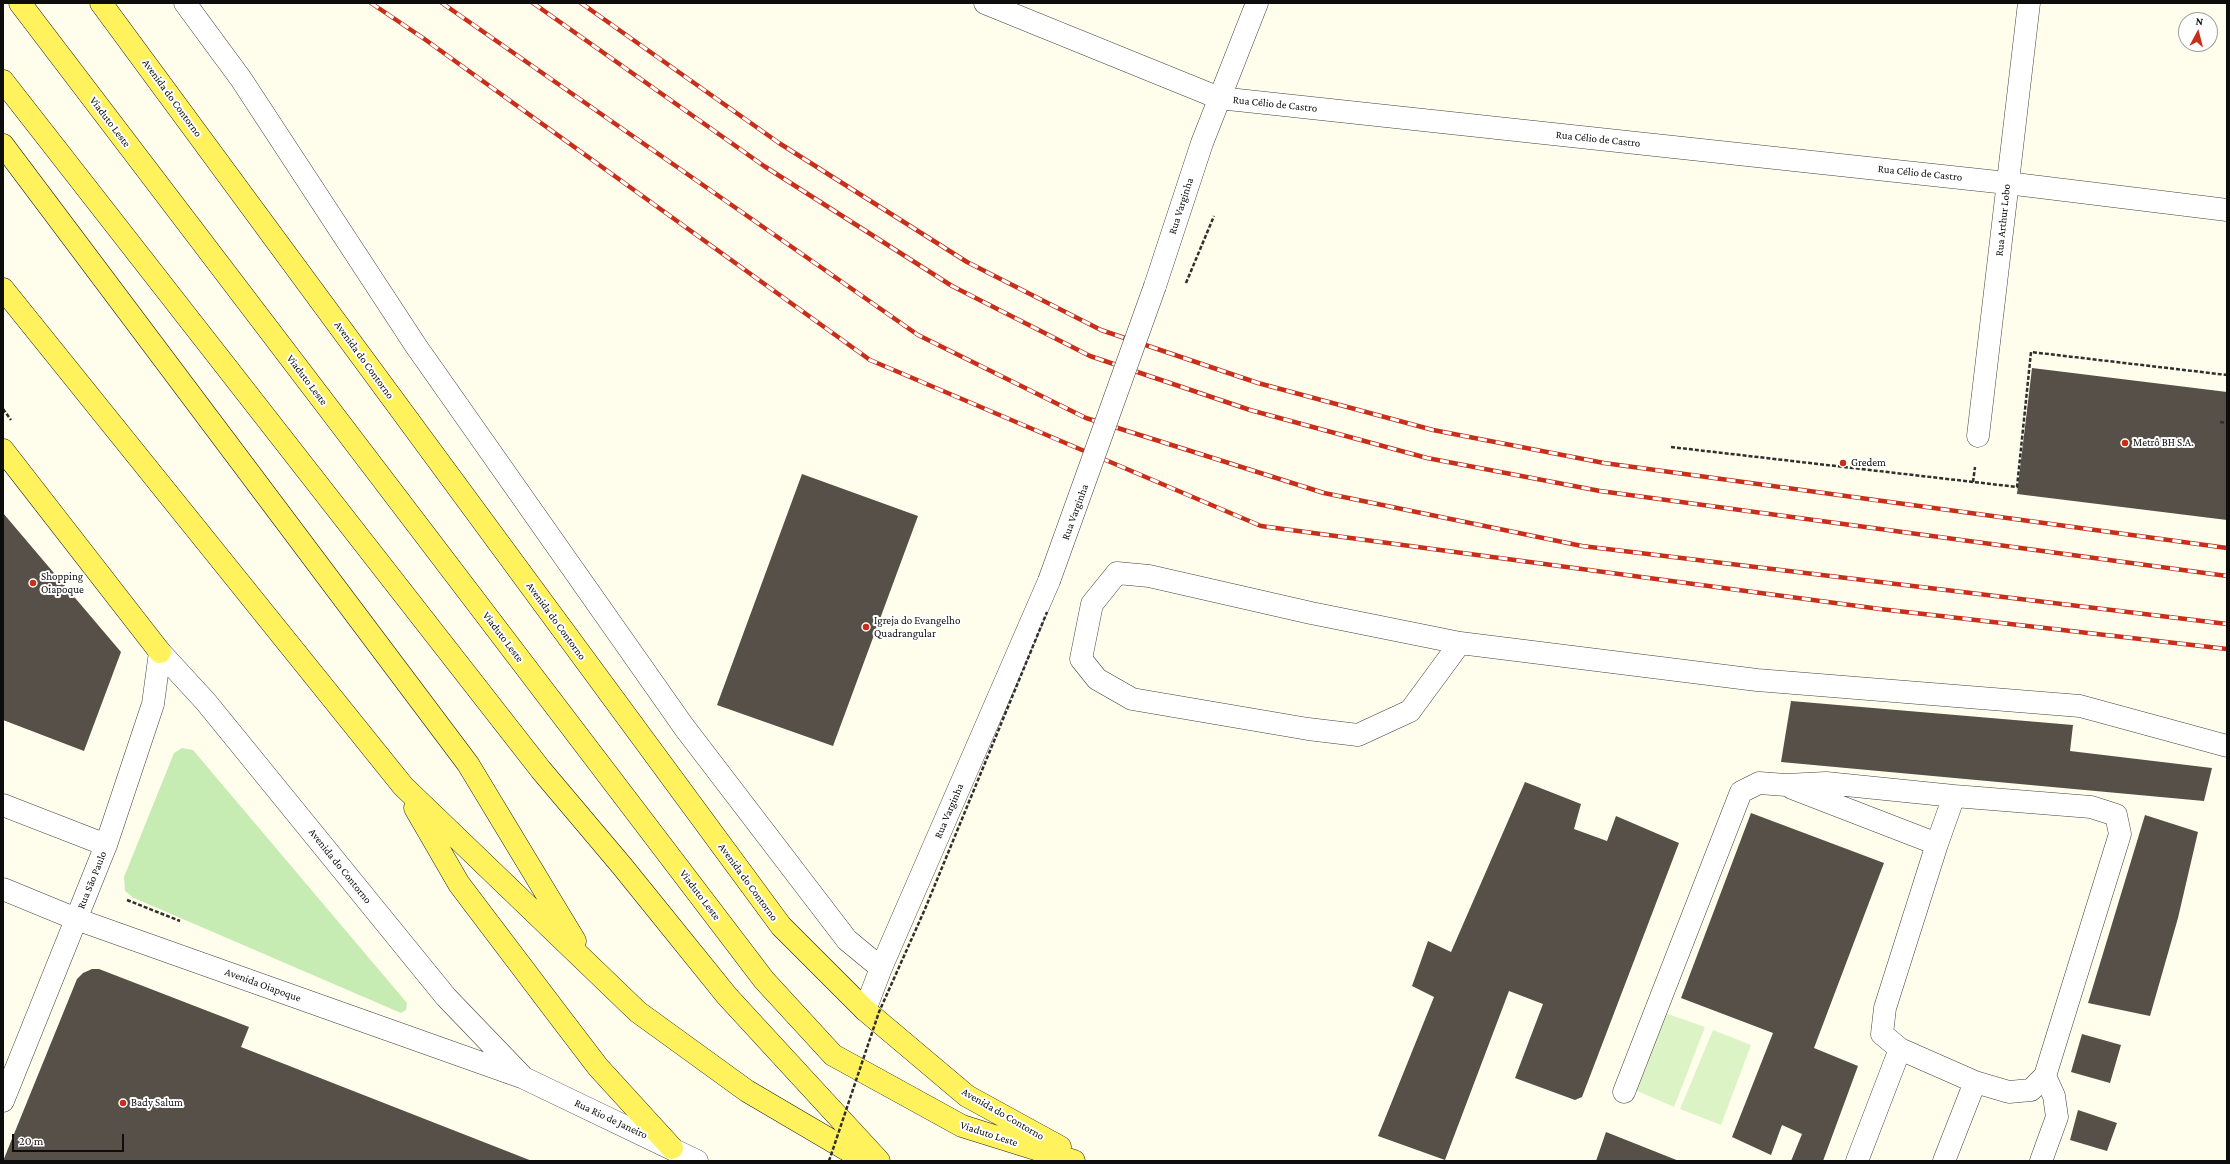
<!DOCTYPE html>
<meta charset="utf-8">
<style>
body{margin:0}
#map{position:relative;width:2230px;height:1164px;overflow:hidden;background:#fffeec;font-family:"Crimson Pro",serif}
canvas{display:block}
.frame{position:absolute;inset:0;border:4px solid #0d0d0d;pointer-events:none}
.north{position:absolute;left:2178px;top:12px;width:40px;height:40px;box-sizing:border-box;background:#fff;border:1px solid #9e9e9e;border-radius:50%;rotate:7deg;font-size:11px;font-weight:700;line-height:16px;text-align:center;color:#0d0d0d}
.north::after{content:'';display:block;margin:auto;width:14px;height:18px;background:#c72f1b;clip-path:polygon(50% 0,100% 100%,50% 72%,0 100%)}
.scale{position:absolute;left:12px;top:1134px;width:112px;height:18px;box-sizing:border-box;border:2px solid #0d0d0d;border-top:0;padding-left:5px;font-size:12px;line-height:14px;white-space:nowrap;color:#0d0d0d;-webkit-text-stroke:3px #fff;paint-order:stroke}
</style>
<div id="map">
<canvas width="2230" height="1164"></canvas>
<div class="frame"></div>
<div class="north">N</div>
<div class="scale">20 m</div>
</div>
<script>
const g = document.querySelector('canvas').getContext('2d');
g.lineJoin = 'round';
function fill(path, color) { g.fillStyle = color; g.fill(path, 'evenodd'); }
function stroke(path, color, width, dash) { g.strokeStyle = color; g.lineWidth = width; g.lineCap = dash ? 'butt' : 'round'; g.setLineDash(dash || []); g.stroke(path); }
function label(font, color, halo, rows, align = 'center') {
  g.font = font + ' "Crimson Pro",serif'; g.lineWidth = 4; g.setLineDash([]); g.textBaseline = 'middle'; g.strokeStyle = halo; g.fillStyle = color; for (const [text, x, y, turn = 0] of rows) {
    g.save(); g.translate(x, y); g.rotate((+turn || 0) * Math.PI / 180); g.textAlign = isNaN(turn) ? turn : align; if (halo) g.strokeText(text, 0, 0); g.fillText(text, 0, 0); g.restore();
  }
}
const green = new Path2D(`
 M182 748 193 750 407 1003 406 1010 401 1013 134 898 125 891 124 877 174 753Z`);
const pitch = new Path2D(`
 M1665 1013 1705 1027 1674 1107 1635 1090Z
 M1713 1030 1751 1045 1721 1125 1680 1109Z`);
const building = new Path2D(`
 M2032 368 2227 392V520L2017 494Z
 M802 474 918 516 833 746 717 705Z
 M3 513 121 652 84 751 3 720Z
 M1791 701 2073 725 2070 751 2212 768 2204 801 1781 762Z
 M1525 782 1581 804 1574 829 1607 841 1616 816 1679 843 1582 1097 1575 1100 1515 1078 1543 1004 1509 991 1445 1160 1378 1136 1434 997 1412 986 1428 941 1451 952Z
 M1751 813 1884 863 1814 1048 1858 1066 1823 1161H1791L1802 1134 1782 1125 1771 1155 1732 1137 1773 1033 1681 998Z
 M2145 815 2198 832 2178 918 2150 1016 2088 1003Z
 M92 969H99L249 1027 241 1047 532 1161H3L77 979 83 973Z
 M2082 1034 2121 1045 2110 1083 2071 1072Z
 M2078 1110 2117 1123 2107 1151 2070 1140Z
 M1606 1132 1679 1161H1596Z`);
const path = new Path2D(`
 M3 409 11 420
 M2220 422 2227 423
 M1671 447 2017 487 2031 352 2227 375
 M1973 482 1975 467
 M127 900 180 921`);
const minor = new Path2D(`
 M185 3 241 79 416 346 684 727 847 940 881 968
 M985 3 1219 98 2007 183 2227 210
 M1155 286 1202 143 1257 3
 M1978 436 2029 3
 M1460 643 1410 711 1358 735 1308 729 1132 699 1097 679 1081 659 1092 604 1117 573 1149 576 1311 613 1460 643 1757 680 2080 706 2227 746
 M160 652 206 702 446 997 521 1075
 M1792 788 1937 844
 M3 805 106 845
 M3 889 76 919 524 1078 697 1161
 M865 1010 881 968 1049 581
 M1624 1092 1741 792 1759 783 1786 785 1826 783 1954 796
 M3 1101 106 845 153 704 160 652
 M1857 1161 1900 1049
 M1944 1161 1975 1082
 M2041 1161 2057 1117 2054 1096 2045 1076 2120 834 2116 815 2091 807 1954 796 1937 844 1885 1008 1882 1034 1900 1049 1975 1082 2009 1092 2031 1090 2045 1076`);
const major = new Path2D(`
 M20 3 764 980 833 1055 962 1126 1074 1161
 M101 3 781 926 865 1010 967 1096 1060 1147
 M3 81 541 770 622 866 727 996 879 1161
 M3 145 468 764 575 941
 M3 289 403 786 638 1012 747 1091 866 1161
 M3 450 160 652
 M415 808 459 884 556 1012 598 1067 672 1148`);
const rail = new Path2D(`
 M371 3 423 38 870 360 1261 526 1880 609 2227 649
 M442 3 918 335 1086 418 1324 493 1582 546 2227 624
 M533 3 764 166 952 286 1090 356 1250 410 1427 458 1600 491 2227 576
 M581 3 779 143 967 262 1101 330 1258 383 1433 430 1604 463 2227 548`);
const pathBridge = new Path2D(`
 M1186 283 1214 216
 M829 1161 879 1012 925 909 1047 612`);
const minorBridge = new Path2D(`
 M1049 581 1155 286`);
const markers = [
 [2125,443,4,"#c72f1b"],
 [1843,463,4,"#c72f1b"],
 [33,583,4,"#c72f1b"],
 [866,627,4,"#c72f1b"],
 [123,1103,4,"#c72f1b"]
];
const streetNames = [
 ["Avenida do Contorno",172,98,54],
 ["Rua Célio de Castro",1275,104,6],
 ["Viaduto Leste",110,122,53],
 ["Rua Célio de Castro",1598,139,6],
 ["Rua Célio de Castro",1920,173,6],
 ["Rua Varginha",1181,206,-72],
 ["Rua Arthur Lobo",2003,220,-84],
 ["Avenida do Contorno",364,360,54],
 ["Viaduto Leste",307,380,53],
 ["Rua Varginha",1075,512,-70],
 ["Avenida do Contorno",556,621,54],
 ["Viaduto Leste",503,637,53],
 ["Rua Varginha",949,811,-67],
 ["Avenida do Contorno",340,866,51],
 ["Rua São Paulo",92,880,-68],
 ["Avenida do Contorno",748,882,54],
 ["Viaduto Leste",700,895,53],
 ["Avenida Oiapoque",263,985,20],
 ["Avenida do Contorno",1003,1114,30],
 ["Rua Rio de Janeiro",611,1119,25],
 ["Viaduto Leste",989,1134,18]
];
const poiNames = [
 ["Metrô BH S.A.",2133,443],
 ["Gredem",1851,463],
 ["Shopping",41,577],
 ["Oiapoque",41,590],
 ["Igreja do Evangelho",874,621],
 ["Quadrangular",874,634],
 ["Bady Salum",131,1103]
];
fill(green, '#c7ecb3');
fill(pitch, '#dcf3c6');
fill(building, '#565048');
stroke(minor, '#404040', 23);
stroke(major, '#1e1e1e', 23);
stroke(path, '#2f2f2f', 2.5, [4, 2]);
stroke(minor, '#fff', 22);
stroke(major, '#fff25c', 22);
stroke(rail, '#c72f1b', 4.5);
stroke(rail, '#fff', 3, [9]);
stroke(minorBridge, '#404040', 23, []);
stroke(pathBridge, '#2f2f2f', 2.5, [4, 2]);
stroke(minorBridge, '#fff', 22);
for (const [x, y, r, color] of markers) { const dot = new Path2D(); dot.arc(x, y, r, 0, 2 * Math.PI); g.fillStyle = color; g.fill(dot); stroke(dot, '#fff', 1.5); }
label('11px', '#0d0d0d', '#fff', streetNames);
label('11px', '#0d0d0d', '#fff', poiNames, 'left');
</script>
